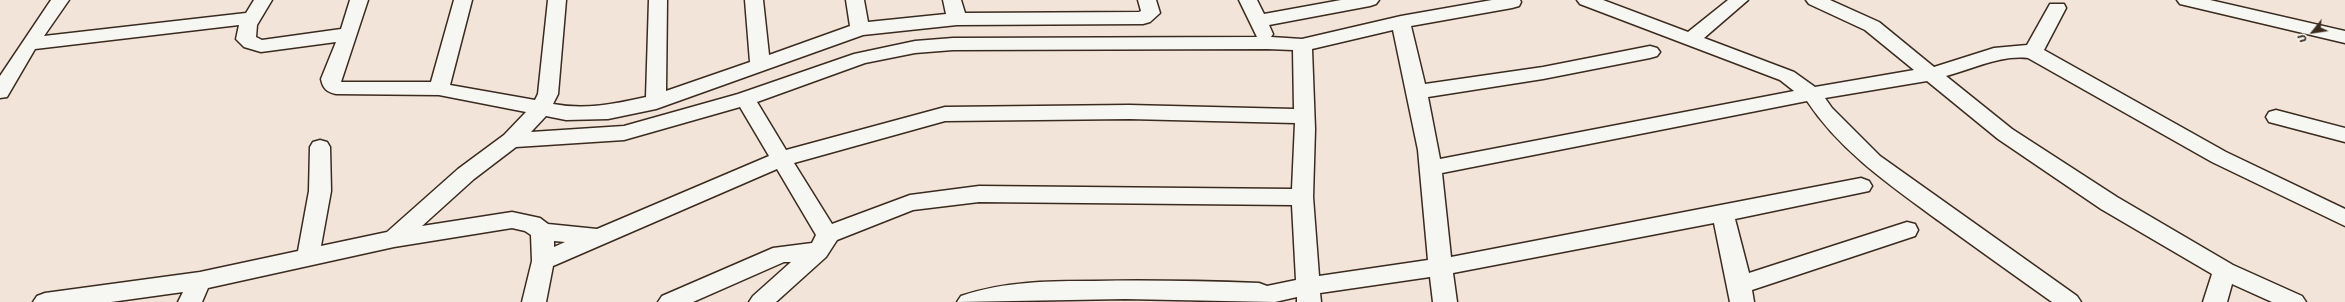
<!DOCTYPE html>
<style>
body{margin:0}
#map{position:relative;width:2345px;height:302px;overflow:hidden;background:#f2e4d8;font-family:Sriracha,sans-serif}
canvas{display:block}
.north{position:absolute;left:2293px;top:12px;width:40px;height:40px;-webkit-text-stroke:3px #f6f6f2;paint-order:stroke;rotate:240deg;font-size:11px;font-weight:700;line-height:16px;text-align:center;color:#3b2a1e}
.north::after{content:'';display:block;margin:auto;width:14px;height:18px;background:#3b2a1e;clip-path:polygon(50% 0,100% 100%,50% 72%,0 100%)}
</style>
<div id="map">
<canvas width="2345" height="302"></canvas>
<div class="north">U</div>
</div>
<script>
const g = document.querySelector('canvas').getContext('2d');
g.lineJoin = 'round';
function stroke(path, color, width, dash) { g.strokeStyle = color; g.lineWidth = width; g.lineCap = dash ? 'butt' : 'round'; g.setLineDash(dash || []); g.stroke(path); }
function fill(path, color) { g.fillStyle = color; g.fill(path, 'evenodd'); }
const minor = new Path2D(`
 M51 0H69L44 36 246 13 254 0H272L257 25 256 37 262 40 341 29 350 0H368L341 82H431L454 0H472L450 85 535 100 538 94 548 0H566L558 94 553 104C585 110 615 104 646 97L649 0H667L666 91 750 62 745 0H763L769 55 850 26 846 0H864L868 22 946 14 943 0H961L965 13 1139 12 1141 11 1138 0H1156L1160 13 1150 22 1143 24 957 25 863 35 656 109 608 119 566 120 546 116 531 132 624 126 738 94 854 54 915 41 953 38 1257 37 1239 0H1257L1264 14 1341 0H1379L1376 4 1370 6 1269 25 1273 34 1271 37 1302 39 1401 16 1492 0H1520L1521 2 1519 6 1512 8 1411 26 1425 84 1543 67 1650 46 1657 48 1660 52 1657 56 1650 58 1543 79 1428 97 1440 159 1794 91 1780 80 1580 4 1577 0H1603L1688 32 1728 0H1748L1704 38 1794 72 1815 87 1914 70 1865 30 1809 4 1806 0H1830L1879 22 1934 67 1994 48 2027 45 2050 4H2064L2066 8 2044 50 2226 152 2345 209V226L2212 162 2028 58C1999 55 1974 69 1946 76L2012 129 2117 197 2233 265 2302 296 2306 302H2272L2232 284 2227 302H2203L2212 274 2101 209 1998 139 1927 81 1825 98 1832 108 1880 156 2077 296 2081 302H2052C2014 275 1976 248 1939 221 1891 186 1840 151 1807 101L1442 173 1451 257 1861 178 1869 181 1872 186 1869 191 1735 219 1749 273 1907 222 1915 224 1918 230 1915 236 1752 290 1754 302H1730L1714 223 1453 273 1457 302H1433L1430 277 1320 293 1321 302H1297V297L1275 302 1125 299 957 302 961 296C1005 281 1049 281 1095 281 1150 280 1204 281 1259 283L1267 286 1296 280 1292 205 979 202 913 210 837 240 826 257 776 302H749L753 296 791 262H784L693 302H658L662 296 773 248 812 243 816 235 777 169 553 266 546 302H522L532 261 531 235 525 231 512 228 394 247 208 288 202 302H178L183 292 111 302H33L37 296 45 293 200 272 298 251 309 191 310 147 313 142 320 140 327 142 330 147 331 191 321 246 387 232 458 169 504 135 526 112 439 95 336 94C327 92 323 89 321 79L336 42 261 52 244 47 236 39 239 25 35 49 7 97 0 98V76ZM1393 30 1418 150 1428 260 1319 276 1313 197 1315 129 1312 49ZM1267 49 1293 50 1294 109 1129 105 945 107 786 150 757 102 865 63 915 53 953 50ZM740 107 769 156 597 229 548 224 540 218 512 212 422 226 474 179 516 147 624 140ZM1129 119 1295 123 1292 189 979 186 910 195 832 224 794 163 945 121ZM554 241 565 242 554 247Z
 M2177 0H2210L2345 31V43L2180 4Z
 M2276 110 2345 128V142L2269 122 2266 117 2269 112Z`);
stroke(minor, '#3b2a1e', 3);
fill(minor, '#f6f6f2');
</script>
